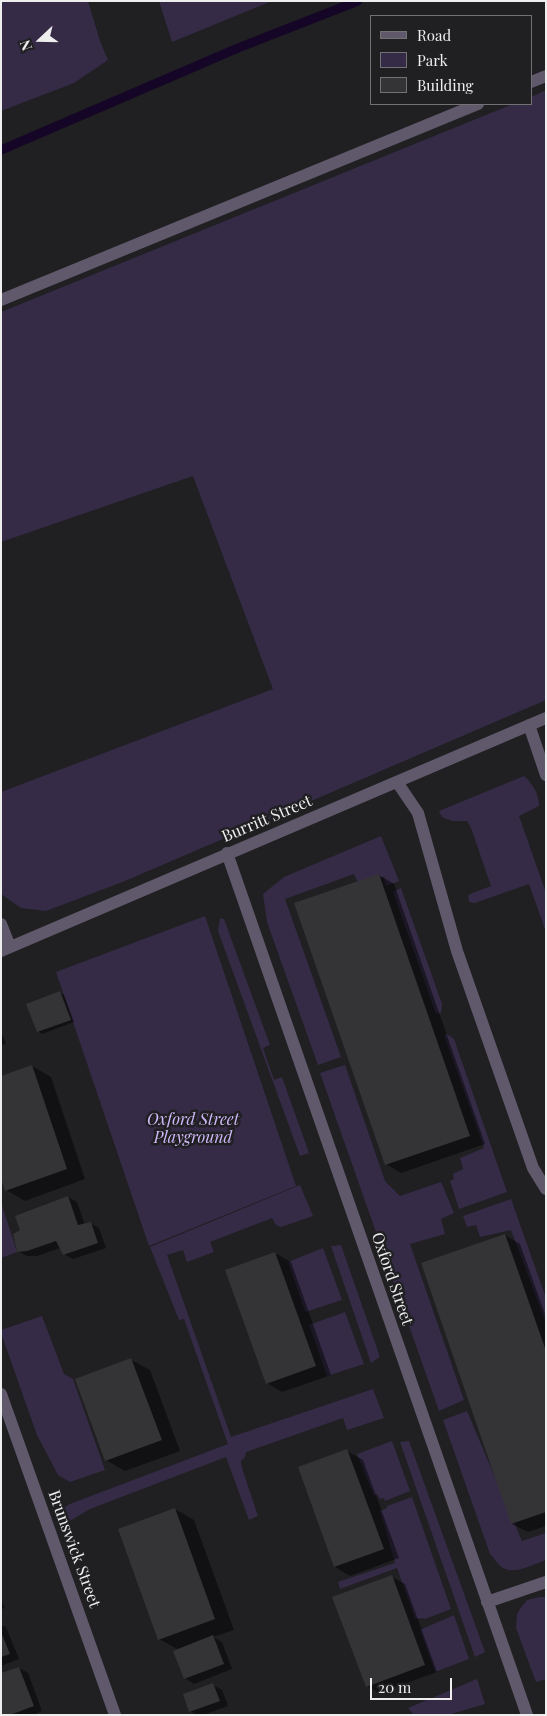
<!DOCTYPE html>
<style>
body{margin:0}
#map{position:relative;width:547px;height:1716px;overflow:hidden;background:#201f22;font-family:"Playfair Display",serif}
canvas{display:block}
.frame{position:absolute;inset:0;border:2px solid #eeeeef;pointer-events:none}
.legend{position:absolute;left:370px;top:15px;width:162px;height:90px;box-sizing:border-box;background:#201f22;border:1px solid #727274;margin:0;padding:6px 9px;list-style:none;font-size:15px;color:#eeeeef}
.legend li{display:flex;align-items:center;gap:10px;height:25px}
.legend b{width:25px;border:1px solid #727274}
.north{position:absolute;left:15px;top:15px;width:50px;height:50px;-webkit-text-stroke:4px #201f22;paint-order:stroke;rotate:249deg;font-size:14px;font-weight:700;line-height:20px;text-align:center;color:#eeeeef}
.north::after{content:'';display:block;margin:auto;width:18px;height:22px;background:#eeeeef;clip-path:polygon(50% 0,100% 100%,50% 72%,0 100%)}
.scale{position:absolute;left:370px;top:1678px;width:82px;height:22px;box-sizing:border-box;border:2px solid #eeeeef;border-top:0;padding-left:6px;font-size:15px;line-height:18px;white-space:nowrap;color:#eeeeef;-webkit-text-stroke:4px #201f22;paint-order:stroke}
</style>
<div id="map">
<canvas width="547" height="1716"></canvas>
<div class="frame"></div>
<ul class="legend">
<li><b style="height:6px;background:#5f596b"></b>Road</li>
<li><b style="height:14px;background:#352b47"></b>Park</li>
<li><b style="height:14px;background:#343336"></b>Building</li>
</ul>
<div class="north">N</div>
<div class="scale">20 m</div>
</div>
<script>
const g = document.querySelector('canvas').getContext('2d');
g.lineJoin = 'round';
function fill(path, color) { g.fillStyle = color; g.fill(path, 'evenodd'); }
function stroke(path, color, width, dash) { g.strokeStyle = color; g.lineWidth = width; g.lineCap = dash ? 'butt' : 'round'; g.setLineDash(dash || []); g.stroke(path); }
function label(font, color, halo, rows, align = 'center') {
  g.font = font + ' "Playfair Display",serif'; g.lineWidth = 5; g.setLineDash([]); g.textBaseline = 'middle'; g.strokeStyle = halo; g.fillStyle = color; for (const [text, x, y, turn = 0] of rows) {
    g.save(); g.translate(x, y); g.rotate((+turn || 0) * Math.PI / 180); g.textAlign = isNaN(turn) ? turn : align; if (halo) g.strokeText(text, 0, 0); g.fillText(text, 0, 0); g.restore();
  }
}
const green = new Path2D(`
 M1 1H88L100 41 108 60 74 83 1 111Z
 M159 1H272L172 42Z
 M546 90V700L125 881 46 911 21 908 1 894V792L273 689 193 476 1 542V312L513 104H531V97Z
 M524 776C533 784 539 794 539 806L519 816 546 893V932L529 884 475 903 469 902 468 896 470 894 491 886 471 828 467 821H452L442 817 439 811Z
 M381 836 399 881 386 886 384 877 359 885 354 874 285 899 341 1057 318 1065 267 922 263 894 284 877Z
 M401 888 442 1004 441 1013 436 1014 393 892Z
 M205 916 296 1186 149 1246 56 972Z
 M220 918 224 919 270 1045 263 1048 274 1080 282 1077 309 1153 300 1156 218 931Z
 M447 1034 454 1039 507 1192 459 1209 450 1181 454 1179 453 1174 463 1169 460 1158 484 1148 444 1035Z
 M345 1065 385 1181 400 1196 441 1182 454 1213 441 1219 445 1234 410 1244 464 1400 439 1411 320 1073Z
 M300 1185 313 1216 281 1227 276 1225 272 1218 210 1242 214 1252 187 1262 183 1250 167 1255 231 1437 373 1389 384 1418 347 1430 343 1418 246 1452 245 1457 241 1461 242 1468 258 1516 249 1520 226 1457 90 1509 68 1522 63 1508 70 1504 228 1444 184 1319 179 1320 150 1247Z
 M511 1199 546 1298V1324L511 1230 480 1237 476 1225 467 1227 463 1216Z
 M1 1202 17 1252 1 1258Z
 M341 1245 380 1357 371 1363 331 1246Z
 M323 1248 342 1300 305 1312 288 1262Z
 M345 1312 364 1364 327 1376 309 1325Z
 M42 1316 64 1374 73 1379 105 1470 70 1482 58 1475 37 1435 1 1333V1330Z
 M467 1411 522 1541 546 1533V1560C534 1564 515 1575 503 1568 498 1565 494 1558 490 1554L443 1420Z
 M392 1441 410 1491 385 1501 384 1498 380 1499 377 1494 374 1496 357 1454Z
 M409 1441 485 1652 475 1657 400 1442Z
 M412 1497 451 1609 425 1619 423 1618 415 1619 397 1568 340 1589 338 1582 395 1563 380 1511 387 1508V1506Z
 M540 1597H546V1679L536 1682 516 1628 517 1614 522 1606 527 1600Z
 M454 1615 469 1659 435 1672 420 1630Z
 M477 1679 485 1704 448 1715H414L408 1708Z`);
const shadow = new Path2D(`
 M379 875 394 884 485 1144 401 1173 386 1164Z
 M60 993 64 995 74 1022 42 1034 38 1031Z
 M1 1032 6 1043 1 1046Z
 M32 1066 51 1077 85 1179 25 1201 6 1190 1 1176Z
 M68 1197 77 1202 85 1225 90 1223 99 1228 106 1248 73 1259 64 1254 60 1248 37 1256H27L18 1251Z
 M505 1235 520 1244 546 1317V1526L528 1532 512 1524Z
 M275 1253 291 1262 331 1375 282 1392 267 1383Z
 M131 1360 150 1370 180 1451 125 1471 106 1460Z
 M347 1451 363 1460 399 1558 350 1576 335 1567Z
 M175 1509 194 1520 234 1630 213 1637 222 1642 232 1669 194 1684 185 1678 175 1652 179 1650 159 1639Z
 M392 1577 405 1584 437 1672 379 1693 367 1686Z
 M1 1600 5 1608 1 1609Z
 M1 1625 6 1627 19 1659 1 1666Z
 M19 1668 28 1673 42 1711 32 1715H1Z
 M213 1685 222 1690 228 1706 203 1715H197L190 1711Z`);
const stream = new Path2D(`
 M1 150 238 48 358 1`);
const building = new Path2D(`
 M379 874 470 1136 385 1165 294 903Z
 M60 991 71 1020 37 1032 26 1004Z
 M32 1065 67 1169 5 1191 1 1179V1076Z
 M68 1196 78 1225 91 1222 98 1243 63 1255 56 1241 27 1251 17 1252 13 1234 20 1230 15 1216Z
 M505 1234 546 1351V1512L511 1524 421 1263Z
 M275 1252 316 1366 266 1384 225 1270Z
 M131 1358 162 1440 105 1461 75 1379Z
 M347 1449 384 1549 334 1567 298 1467Z
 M175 1508 215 1619 158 1640 118 1529Z
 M392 1575 425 1665 366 1687 332 1597Z
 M1 1632 10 1654 1 1657Z
 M213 1635 224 1664 184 1679 173 1651Z
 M19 1667 34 1706 10 1715H1V1673Z
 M213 1683 220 1701 189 1712 183 1694Z`);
const minor = new Path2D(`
 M531 82 546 76
 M1 300 478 104
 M529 725 546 775
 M397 782 418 813 457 951 533 1168 546 1189
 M227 853 527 1715
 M1 924 10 947
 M1 951 546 718
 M1 1394 115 1715
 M487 1602 546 1582`);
const streetNames = [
 ["Burritt Street",267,819,-23],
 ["Oxford Street",392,1279,71],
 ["Brunswick Street",74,1549,70]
];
const parkNames = [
 ["Oxford Street",193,1120],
 ["Playground",193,1138]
];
fill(green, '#352b47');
fill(shadow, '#0007');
stroke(stream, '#150627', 9);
fill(building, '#343336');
stroke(minor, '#5f596b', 12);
label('16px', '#eeeeef', '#201f22', streetNames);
label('italic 16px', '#d1bafc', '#201f22', parkNames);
</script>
